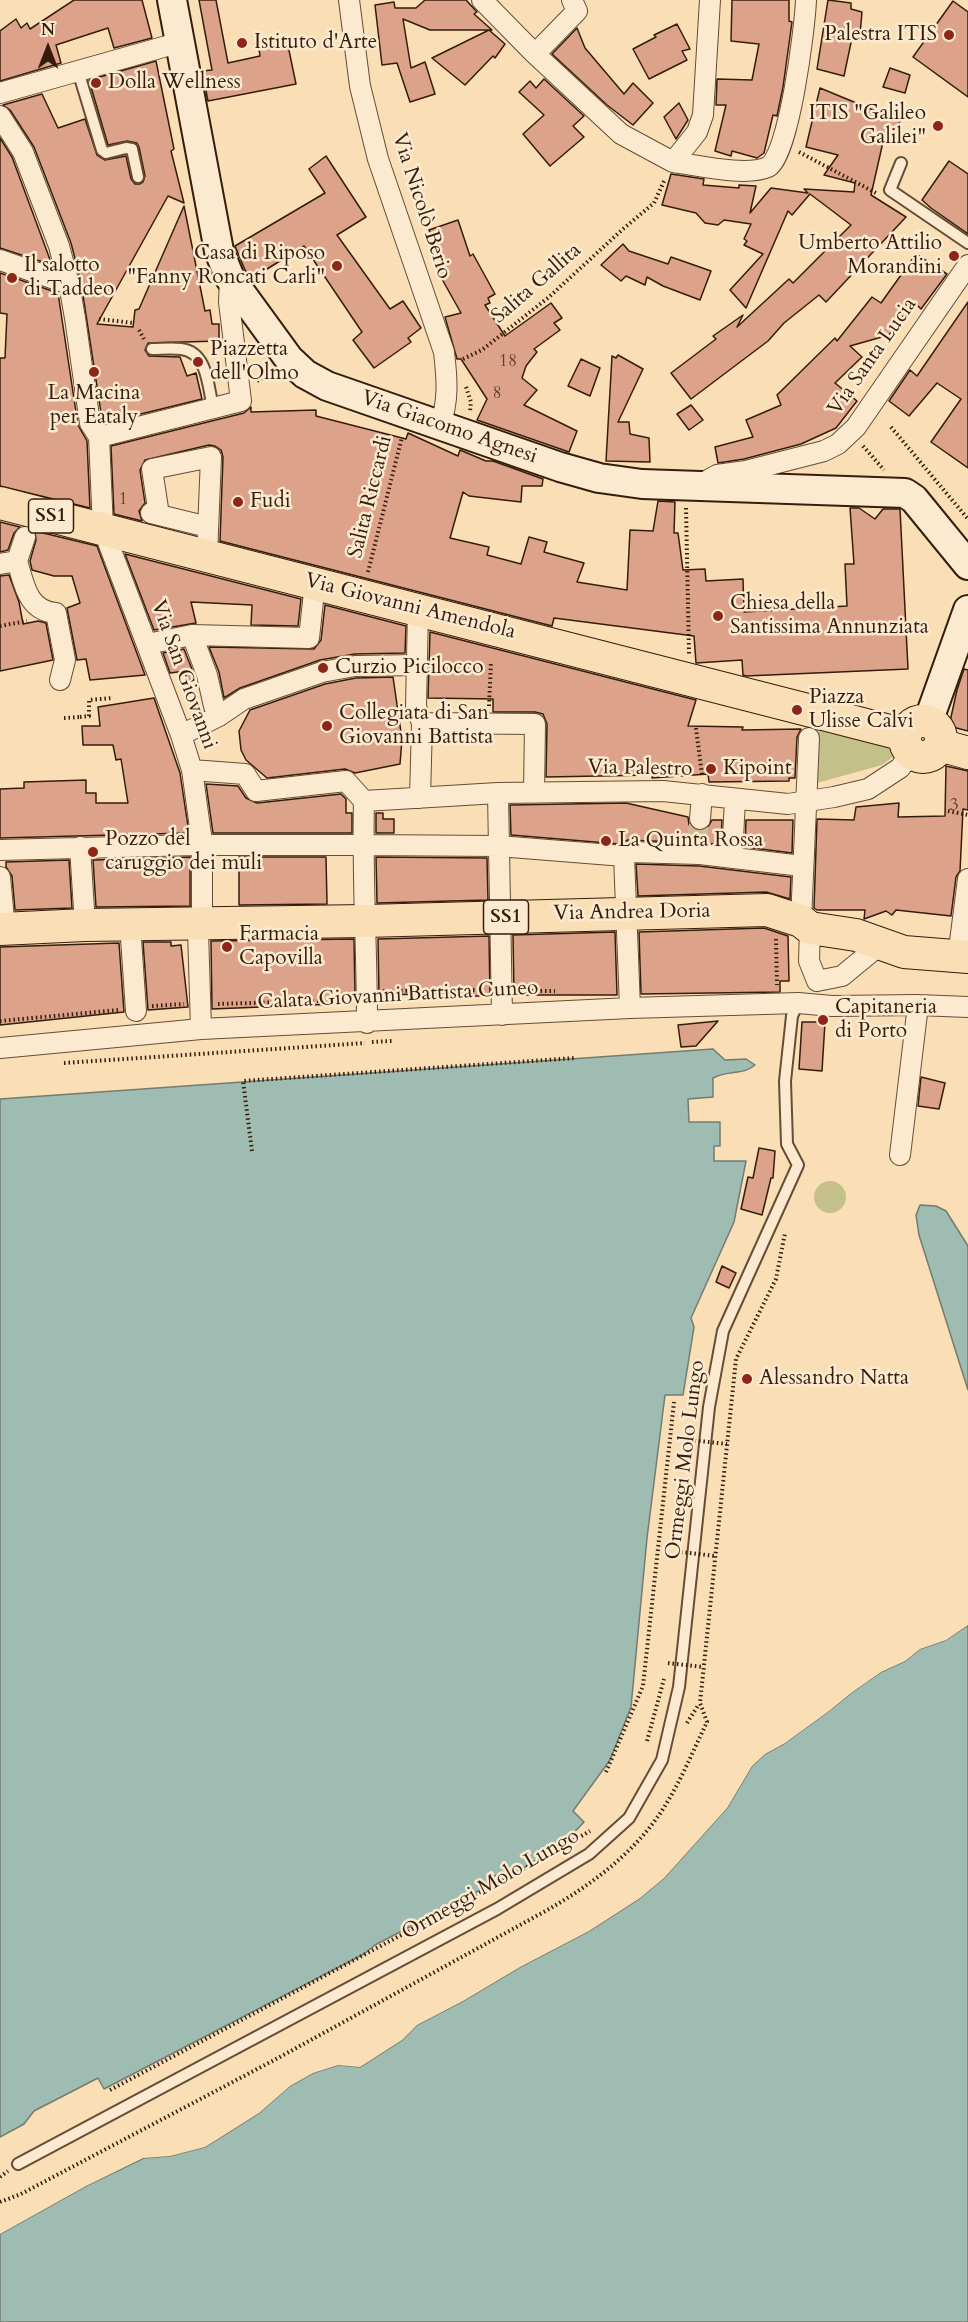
<!DOCTYPE html>
<meta charset="utf-8">
<style>
body{margin:0}
#map{position:relative;width:968px;height:2322px;overflow:hidden;background:#f9deb6;font-family:Cardo,serif}
canvas{display:block}
.north{position:absolute;left:18px;top:18px;width:60px;height:60px;-webkit-text-stroke:4px #fbead0;paint-order:stroke;rotate:0deg;font-size:16px;font-weight:700;line-height:24px;text-align:center;color:#351d0c}
.north::after{content:'';display:block;margin:auto;width:21px;height:27px;background:#351d0c;clip-path:polygon(50% 0,100% 100%,50% 72%,0 100%)}
</style>
<div id="map">
<canvas width="968" height="2322"></canvas>
<div class="north">N</div>
</div>
<script>
const g = document.querySelector('canvas').getContext('2d');
g.lineJoin = 'round';
function fill(path, color) { g.fillStyle = color; g.fill(path, 'evenodd'); }
function stroke(path, color, width, dash) { g.strokeStyle = color; g.lineWidth = width; g.lineCap = dash ? 'butt' : 'round'; g.setLineDash(dash || []); g.stroke(path); }
function label(font, color, halo, rows, align = 'center') {
  g.font = font + ' Cardo,serif'; g.lineWidth = 5; g.setLineDash([]); g.textBaseline = 'middle'; g.strokeStyle = halo; g.fillStyle = color; for (const [text, x, y, turn = 0] of rows) {
    g.save(); g.translate(x, y); g.rotate((+turn || 0) * Math.PI / 180); g.textAlign = isNaN(turn) ? turn : align; if (halo) g.strokeText(text, 0, 0); g.fillText(text, 0, 0); g.restore();
  }
}
const green = new Path2D(`
 M814 729 880 740 889 744 894 756 882 765 813 784Z
 M814 1197a16 16 0 1 1 32 0a16 16 0 1 1-32 0Z`);
const water = new Path2D(`
 M713 1049 725 1060 746 1059 755 1065C742 1076 730 1069 713 1078V1097L688 1099 689 1122H720V1146H714V1161H746L734 1222 691 1318 694 1327 683 1395H665L647 1538 631 1707 610 1760 573 1811 584 1822C561 1848 531 1864 501 1881L497 1875 488 1879 490 1885 375 1945 364 1954 104 2089 98 2078 34 2111 24 2124 0 2137V1099Z
 M920 1205 936 1206 946 1211 968 1246V1390L919 1235 916 1215Z
 M968 1625V2322H0V2234L86 2186 144 2158 170 2156 205 2147 259 2113 290 2086 313 2073 338 2065 360 2067 402 2040 417 2025 463 2001 520 1967 589 1931 640 1898 664 1878 727 1808 752 1766 765 1754 785 1743 829 1711 851 1693 881 1672 905 1661 920 1649 946 1640Z`);
const pier = new Path2D(`
 M968 1622V1625L946 1640 920 1649 905 1661 881 1672 851 1693 829 1711 785 1743 765 1754 752 1766 727 1808 664 1878 640 1898 589 1931 520 1967 463 2001 417 2025 402 2040 360 2067 338 2065 313 2073 290 2086 259 2113 205 2147 170 2156 143 2158 86 2186 0 2234V2230L85 2183 142 2155 169 2153 203 2145 258 2111 288 2084 312 2070 338 2062 359 2064 400 2038 415 2023 462 1999 519 1964 587 1929 639 1896 662 1876 724 1806 749 1765 763 1752 783 1741 828 1709 849 1690 880 1670 904 1658 918 1646 945 1637Z`);
const building = new Path2D(`
 M74 0H142L152 38 114 48 108 28 56 45 61 63 0 81V31L16 19 21 28 27 23 30 29Z
 M199 0H216L228 63 260 56 258 43 286 36 296 84 208 101 202 71 212 70Z
 M425 0H466L477 12 474 14 492 30H430L403 19 411 68 425 62 435 94 410 102 397 63 382 65 375 5 394 2 395 8H416Z
 M732 0H789V21L792 22 783 87 777 116 773 115 764 153 757 158 732 151 731 156 715 151 726 105H716L717 79 752 80 759 44 731 41Z
 M828 0 851 3V9L862 12 860 34 853 33 844 76 817 69Z
 M953 1 968 12V97L913 57Z
 M677 24 690 49 682 51 687 60 649 79 633 49 656 37 654 35Z
 M577 28 585 48 624 94 633 83 653 103 633 125 607 105 552 54Z
 M489 30 505 44 495 58 493 56 465 85 432 58Z
 M156 61 174 149 171 151 184 203 168 196 97 324 133 327 135 310 139 309 184 206 205 311 210 310 212 324H219V341L148 343 145 350 149 356 180 357 187 376 196 373 202 399 104 423 102 419 81 282 71 243 34 147 10 110 3 105 42 94 58 128 85 119 97 155 105 160 126 156 131 179 135 184H140L143 182 145 176 139 147 137 143 127 141 108 145 89 80Z
 M890 68 910 75 905 93 883 87Z
 M544 79 584 116 573 126 584 137 550 166 523 134 544 115 519 92 530 81 536 88Z
 M820 88 900 121 894 142H883L871 195 906 217 826 302 819 295 784 323 768 341 691 399 671 373 716 339 713 336 743 315 737 327 789 279 793 283 851 225 810 194 792 215 788 211 746 308 730 290 763 254 744 245 747 241 744 239 751 224 724 220 718 225 705 223 696 213 662 205 671 174 704 179 703 185 739 188V185L756 186 750 213 771 188 808 193 804 189 854 192 855 183 824 175 838 155 806 147Z
 M679 103 688 120 676 139 664 117Z
 M0 138 12 157 52 265 0 248Z
 M326 156 366 217 337 235 390 309 403 301 421 328 408 338 411 342 374 368 353 340 362 332 304 246 251 279 245 270 235 246 325 193 309 169Z
 M949 161 968 174V234L931 208 922 200Z
 M458 220 470 256 473 254 495 294 488 298 490 303 485 305 505 336 551 303 562 318 554 323 560 330 534 349 537 352 526 366 522 378 537 390 524 405 577 431 569 452 477 420 487 399 461 359H457L445 317 461 313 438 272 444 269 429 230Z
 M623 244 629 251 668 264 671 257 711 271 700 300 663 286 647 277 645 285 626 276 621 281 601 265Z
 M916 254 947 274 921 309 914 302 889 335 850 346 862 357 835 383 857 401 836 428 801 444 744 459 718 463 715 447 753 437 746 420 781 405 777 395 835 338 837 341 872 297 881 303Z
 M0 273 58 293 78 425 87 441 90 508 0 486V358H5L7 314 0 313Z
 M968 302V468L931 442 961 399 937 383 909 416 889 401 910 370 917 376Z
 M618 355 643 369 618 422H629L630 434 649 438 650 462 606 461 612 356 616 358Z
 M581 359 600 368 590 396 568 386Z
 M691 405 703 420 689 430 677 414Z
 M251 407V412L316 410V416L406 439 408 433 458 456 460 450 486 461H493L543 479 542 486H522L521 502 469 496 463 492 450 538 489 547 487 555 521 564 529 537 547 542 544 552 584 563 577 582 627 590 630 530 653 531 658 501 675 502 674 533H678L683 570 705 569 706 581 743 579 744 612 847 606 845 564H854L850 508H859L875 519 883 509H900L908 669 746 676 743 675 742 660 696 663 694 636 554 618 552 626 220 541 223 457 221 450 215 446 209 445 145 460 140 470 145 503 139 511 142 521 114 514 111 446 244 413Z
 M0 522 20 527 14 533 8 550 0 552Z
 M35 531 97 546 145 675 90 680 86 659 77 660 67 608 80 603 72 576H54L32 570 30 561 36 540Z
 M125 554 301 599 298 626 251 625 252 605 191 602 196 623 154 630Z
 M9 575 19 602 23 624 38 621 46 623 53 660 0 671V576Z
 M325 605 406 626 405 653 355 654 320 660 240 688 224 698 219 672 209 647 314 649 321 640Z
 M430 632 696 700 688 726 743 727 742 730 801 729 797 737 795 778H789V781L709 782 708 774 652 778 653 775 546 777 547 724 543 714 535 712H493V699L428 698Z
 M184 649 195 677 187 681 185 671 170 673 163 653Z
 M964 669 968 670V731L949 726 957 690Z
 M393 677 402 739 400 764 355 773 345 769 267 778 246 760 241 750 239 731 250 710 325 684 356 678Z
 M154 698 180 773 189 833 0 838V789L24 788V782L86 780V793H96V803H128L121 759 116 760 113 745H83L82 726H100L98 707Z
 M946 766 968 771V810L963 809 960 871 956 877 951 916 896 910 892 915 886 911 864 919 865 910H817L814 908 817 819 854 820 856 807 899 803 898 817 945 816Z
 M206 784 238 786 246 798 257 803 341 794 346 799V813H352V833H213Z
 M626 803 688 817 689 825 698 831 706 830 712 820H722L721 844 628 840 619 844 511 835 510 805Z
 M376 813H383V819H394V833H376Z
 M746 820H793L792 853 745 847Z
 M190 857V906L96 907 93 860Z
 M239 857H326L327 904 239 905Z
 M376 857 487 858 488 900 377 903Z
 M69 860 72 908 15 910 12 876 6 867V862Z
 M636 864 699 866 791 877 790 899 766 892 638 896Z
 M764 928 788 936 789 981H780V992L641 994 639 932Z
 M615 932 617 995H514L513 935Z
 M489 936 490 996H473V993L379 995 378 939Z
 M354 939 355 995 336 996V1004L212 1009 211 941Z
 M143 942H171V946L181 945 188 1007 148 1010Z
 M119 943 124 1012 0 1025V947Z
 M718 1021 696 1046 681 1047 678 1025Z
 M802 1022H825L822 1071 799 1069Z
 M921 1077 945 1083 939 1109 918 1106Z
 M759 1148 775 1151 773 1178H771L762 1215 741 1209 748 1177 753 1178Z
 M722 1266 736 1273 729 1288 716 1282Z`);
const streetTunnel = new Path2D(`
 M696 845 700 819`);
const path = new Path2D(`
 M799 152 876 193
 M99 319 133 323
 M139 330 144 339
 M463 359 482 350 549 297 623 229 654 203 665 179
 M257 381 271 373
 M466 387 471 402 470 412
 M891 427 968 519
 M863 446 884 470
 M686 508 689 654
 M368 572 402 437
 M0 626 27 621
 M489 706 491 662
 M80 717 89 716V700L113 698
 M64 718 80 717
 M696 728 702 775
 M948 811 968 815
 M776 939 777 985
 M383 991 483 990
 M518 991H555
 M218 1004 349 1000
 M152 1006 184 1004
 M0 1021 118 1010
 M372 1042 392 1041
 M64 1063 365 1043
 M252 1151 243 1081 575 1058
 M687 1723 699 1704
 M647 1741 664 1679
 M606 1772 643 1686 674 1402
 M110 2090 497 1884 590 1831
 M0 2177 8 2171
 M0 2202 21 2194 278 2058 551 1908C588 1886 623 1861 650 1827 675 1796 690 1757 707 1722L700 1703 736 1359 776 1279 785 1233`);
const lane = new Path2D(`
 M78 71 102 150 106 153 126 148 132 149 138 177
 M901 163 890 190 968 243
 M152 349C161 349 172 348 181 349 208 352 208 387 213 408
 M18 2164 497 1909 589 1854 629 1818 662 1760 679 1687 709 1407 723 1331 798 1165 787 1144 785 1081 792 1016 798 1003`);
const street = new Path2D(`
 M349 0 360 86 378 159 444 352C447 378 449 401 440 425
 M482 0 535 54 621 134 673 162 697 132 703 115 710 0
 M535 54 577 11 572 0
 M0 93 181 42
 M0 116 23 152 59 246 69 284 75 318 90 423 99 437 103 529 181 735 192 770 202 842V909
 M673 162C697 165 746 177 768 167 789 156 805 27 806 0
 M0 260 69 284
 M99 437 241 401 229 302 230 278
 M708 480 717 475 746 471 824 451 838 444 856 427 968 265
 M151 513 208 527
 M159 515 152 469 211 457 207 556
 M17 561C24 583 27 611 56 613L65 660 60 680
 M0 564 17 561 25 537
 M418 610 416 707 422 723
 M192 635 207 675 214 706 219 716
 M147 644 192 635 309 638 315 583
 M181 735 219 716 244 699 322 672 355 666 418 665
 M192 770 245 774 256 791 346 781 364 801C362 875 367 949 367 1023
 M498 793 502 1015
 M420 798 422 723 535 724 534 793
 M364 801 498 793 663 791 788 804 834 797 868 789 900 768 911 753
 M700 819 702 794
 M80 847 85 925
 M0 850 196 845H363L498 846 624 856 630 1008
 M624 856 628 852 700 854 802 866
 M732 858 735 799
 M0 877 5 929
 M801 921 809 738
 M130 924 136 1011
 M810 928 809 961 817 981
 M198 930 201 1029
 M958 957 968 879
 M817 981 842 976 881 944
 M0 1048 201 1029 630 1008 798 1003 832 1006 918 1005 968 1007
 M900 1155 918 1005`);
const secondary = new Path2D(`
 M172 0 219 251 230 278 289 359 305 374 327 386 560 467 599 478 642 484 905 493 914 499 968 565
 M928 722 968 610`);
const primary = new Path2D(`
 M0 503 905 735
 M905 739a18 18 0 1 1 36 0a18 18 0 1 1-36 0Z
 M940 745 968 753
 M0 929 85 925 366 921 767 910 801 921 810 928 856 935 904 952 968 957`);
const pathBridge = new Path2D(`
 M690 1440 727 1444
 M681 1552 715 1556
 M668 1663 703 1667`);
const markers = [
 [949,35,6,"#8f2418"],
 [242,43,6,"#8f2418"],
 [96,83,6,"#8f2418"],
 [938,126,6,"#8f2418"],
 [954,256,6,"#8f2418"],
 [337,266,6,"#8f2418"],
 [12,278,6,"#8f2418"],
 [198,362,6,"#8f2418"],
 [94,372,6,"#8f2418"],
 [238,502,6,"#8f2418"],
 [718,616,6,"#8f2418"],
 [323,668,6,"#8f2418"],
 [797,710,6,"#8f2418"],
 [327,726,6,"#8f2418"],
 [711,769,6,"#8f2418"],
 [606,841,6,"#8f2418"],
 [93,852,6,"#8f2418"],
 [227,947,6,"#8f2418"],
 [823,1020,6,"#8f2418"],
 [747,1379,6,"#8f2418"]
];
const numberNames = [
 ["18",508,362],
 ["8",497,394],
 ["1",123,500],
 ["3",954,806]
];
const shields = [
 [51,516,45],
 [506,917,45]
];
const shieldNames = [
 ["SS1",51,516],
 ["SS1",506,917]
];
const poiNames = [
 ["Palestra ITIS",937,35,"right"],
 ["Istituto d'Arte",254,43],
 ["Dolla Wellness",108,83],
 ["ITIS \"Galileo",926,114,"right"],
 ["Galilei\"",926,138,"right"],
 ["Umberto Attilio",942,244,"right"],
 ["Morandini",942,268,"right"],
 ["Casa di Riposo",325,254,"right"],
 ["\"Fanny Roncati Carli\"",325,278,"right"],
 ["Il salotto",24,266],
 ["di Taddeo",24,290],
 ["Piazzetta",210,350],
 ["dell'Olmo",210,374],
 ["La Macina",94,394,"center"],
 ["per Eataly",94,418,"center"],
 ["Fudi",250,502],
 ["Chiesa della",730,604],
 ["Santissima Annunziata",730,628],
 ["Curzio Picilocco",335,668],
 ["Piazza",809,698],
 ["Ulisse Calvi",809,722],
 ["Collegiata di San",339,714],
 ["Giovanni Battista",339,738],
 ["Kipoint",723,769],
 ["Pozzo del",105,840],
 ["caruggio dei muli",105,864],
 ["La Quinta Rossa",618,841],
 ["Farmacia",239,935],
 ["Capovilla",239,959],
 ["Capitaneria",835,1008],
 ["di Porto",835,1032],
 ["Alessandro Natta",759,1379]
];
const streetNames = [
 ["Via Nicolò Berio",421,206,72],
 ["Salita Gallita",537,284,-41],
 ["Via Santa Lucia",873,357,-55],
 ["Via Giacomo Agnesi",449,428,19],
 ["Salita Riccardi",371,497,-76],
 ["Via Giovanni Amendola",410,607,14],
 ["Via San Giovanni",183,675,70],
 ["Via Palestro",640,769,1],
 ["Via Andrea Doria",632,913,-1],
 ["Calata Giovanni Battista Cuneo",398,996,-3],
 ["Ormeggi Molo Lungo",686,1460,-83],
 ["Ormeggi Molo Lungo",491,1885,-30]
];
fill(green, '#c4c08a');
fill(water, '#9ebcb1');
stroke(water, '#747c6f', 1.5);
fill(pier, '#f9deb6');
fill(building, '#dda28a');
stroke(building, '#351d0c', 1.5);
stroke(streetTunnel, '#d2b794', 20, [20, 10]);
stroke(lane, '#664d36', 14);
stroke(street, '#664d36', 22);
stroke(secondary, '#351d0c', 32);
stroke(primary, '#351d0c', 34);
stroke(path, '#351d0c', 4, [1.5, 3]);
stroke(lane, '#fbead0', 10);
stroke(street, '#fbead0', 20);
stroke(secondary, '#fbead0', 28);
stroke(primary, '#f9deb6', 32);
stroke(pathBridge, '#351d0c', 4, [1.5, 3]);
for (const [x, y, r, color] of markers) { const dot = new Path2D(); dot.arc(x, y, r, 0, 2 * Math.PI); g.fillStyle = color; g.fill(dot); stroke(dot, '#fbead0', 2); }
label('18px', '#5f3e2c', null, numberNames);
for (const [x, y, w] of shields) { const box = new Path2D(); box.roundRect(x - w / 2, y - 17, w, 34, 4.5); g.fillStyle = '#fbead0'; g.fill(box); stroke(box, '#351d0c', 1.5); }
label('bold 20px', '#351d0c', null, shieldNames);
label('21px', '#351d0c', '#fbead0', poiNames, 'left');
label('21px', '#351d0c', '#fbead0', streetNames);
</script>
